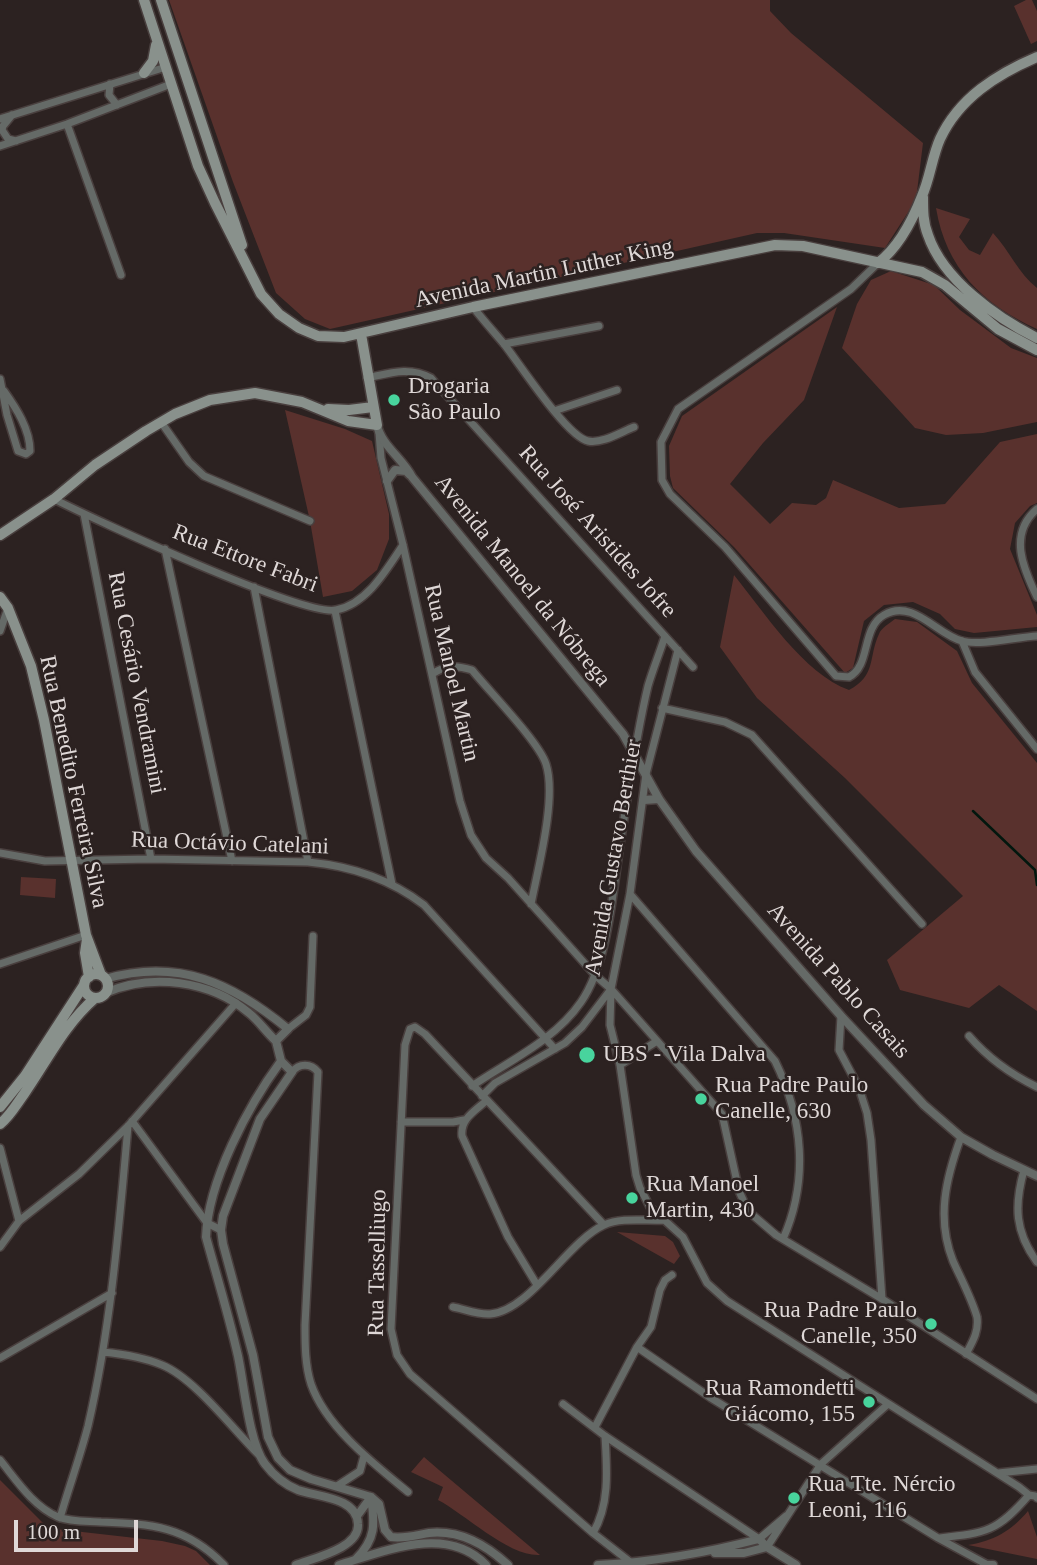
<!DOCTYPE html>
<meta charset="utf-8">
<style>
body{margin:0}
#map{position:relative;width:1037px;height:1565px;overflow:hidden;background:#2c2221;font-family:Georgia,serif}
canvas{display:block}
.scale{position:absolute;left:14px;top:1520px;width:124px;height:32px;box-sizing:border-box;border:4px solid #dfd8d7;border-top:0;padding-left:9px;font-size:21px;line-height:24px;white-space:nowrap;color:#dfd8d7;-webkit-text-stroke:5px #2c2221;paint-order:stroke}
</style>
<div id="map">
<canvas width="1037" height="1565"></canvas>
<div class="scale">100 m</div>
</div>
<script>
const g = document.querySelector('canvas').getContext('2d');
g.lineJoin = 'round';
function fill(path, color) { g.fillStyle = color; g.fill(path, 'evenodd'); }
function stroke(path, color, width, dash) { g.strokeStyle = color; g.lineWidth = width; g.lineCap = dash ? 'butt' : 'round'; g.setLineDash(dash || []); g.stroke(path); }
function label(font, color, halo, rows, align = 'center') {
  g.font = font + ' Georgia,serif'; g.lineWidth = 5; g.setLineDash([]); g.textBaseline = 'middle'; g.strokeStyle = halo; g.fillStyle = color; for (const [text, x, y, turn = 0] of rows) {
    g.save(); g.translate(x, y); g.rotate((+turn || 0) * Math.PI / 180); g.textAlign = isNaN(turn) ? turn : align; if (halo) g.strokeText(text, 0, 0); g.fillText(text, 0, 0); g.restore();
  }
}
const green = new Path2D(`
 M169 0H770V11L791 33 923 143 916 200 885 248 784 233H757L330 329 305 319 276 293 233 182Z
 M1026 0H1032L1037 11V41L1031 44 1014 6Z
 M936 208 970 219 959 237 969 250 980 255 993 233C1009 250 1019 274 1037 288V329C982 304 946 268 936 208Z
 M891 271 934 285 960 310 1011 348 1037 358V422L983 433 946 435 915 428 842 348 857 304 871 280Z
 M837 307 804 400 763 443 730 484 770 524 792 503 816 505 826 498 833 480 899 508 945 504 1000 442 1037 434V503L1030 506 1015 523 1010 549 1037 615V627L974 633 955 629 940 614 913 602 884 605 864 621 853 668 845 673 734 547 673 488 670 476 669 446 682 416Z
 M285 410 345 429 372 441 389 514V539L377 570 352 591 323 597 310 521Z
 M734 575C764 612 804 674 849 690 877 675 868 657 879 634 881 628 890 623 895 619L917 622 957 651 972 683 1037 763V1011L999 985 969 1008 900 990 887 960 963 896 845 778 757 698 720 647Z
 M21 877 56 879 55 898 20 895Z
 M617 1232 665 1236 673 1242 680 1256 674 1264Z
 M424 1457 439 1470 540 1555C509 1557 465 1514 438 1500L443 1487 411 1472Z
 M0 1480 42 1522 56 1529 162 1541 185 1546 196 1551 210 1565H0Z
 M1028 1511 1037 1537V1559L968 1545C994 1541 1011 1531 1028 1511Z`);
const stream = new Path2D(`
 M973 811 1035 870 1037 885`);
const minor = new Path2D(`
 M110 84 109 95 117 105
 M12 115 3 126 2 130 8 139 16 141
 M0 119 166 67
 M67 124 121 275
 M0 146 67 124 171 84
 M878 263 851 289 678 409 661 442 662 480 670 494 725 547 836 676 849 677C871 666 861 628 884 615 913 598 937 635 962 641 980 646 1017 637 1037 636
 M473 307C483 320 494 332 504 344 519 363 567 437 588 441 602 444 621 432 634 427
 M504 344 599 326
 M367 378C390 373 409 366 431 378L693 667
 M0 379 7 415 18 451 26 454 30 451C30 429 16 408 4 391
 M554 411 617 390
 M161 422 189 462 204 476 310 521
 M379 433 381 458 403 545 460 801 471 835 486 858 508 878 596 976 611 989 722 1114 739 1191 748 1211 776 1235 882 1299 1037 1399
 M54 499C93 519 304 617 336 610 367 604 387 569 403 545
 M1037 509C1008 534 1023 568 1037 597
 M84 514 151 859
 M165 549 232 861
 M254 587 308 862
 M335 611 392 884
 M0 631 8 608
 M962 641 975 672 1037 749
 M432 674C446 665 456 665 472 670 489 691 539 742 546 764 557 798 538 868 531 904
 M662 708 725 722 752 735 922 924
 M0 853 45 861 151 859 308 862C352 866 390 879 424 905L555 1049
 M630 894 775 1061C803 1118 809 1180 783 1239
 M0 964 86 935
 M611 989 610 1025 620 1065 636 1175 640 1188 650 1207 683 1237 707 1283 727 1301 1019 1487 1029 1495
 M841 1016 839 1050 859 1088 867 1113 871 1140 882 1299
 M288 1029 306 1015 310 1007 313 936
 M969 1036C989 1059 1010 1074 1037 1087
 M620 1065 657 1041
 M292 1072C299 1063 311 1063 318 1072L305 1325C305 1345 305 1365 311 1384 326 1427 374 1464 408 1492
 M472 1086C509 1061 555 1040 581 1002 609 962 613 887 621 838 629 787 636 736 648 686 653 669 660 652 665 636
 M482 1096 495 1083 565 1043 582 1027 611 989 630 894 646 774 678 650
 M486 1101C475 1111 460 1119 462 1136L508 1237 537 1285
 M132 1121 207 1223 221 1230
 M401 1122H453L464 1120
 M961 1137C946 1178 936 1218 953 1261 961 1279 971 1297 977 1317 979 1331 973 1341 966 1354
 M0 1148 19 1221
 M1024 1170C1014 1206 1015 1232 1037 1262
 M604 1225 425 1034 415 1027 410 1029 405 1045 391 1329 397 1355 410 1374 593 1533 634 1565
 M0 1247 19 1221 79 1174 128 1126 236 1003
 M453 1307C464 1309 478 1315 490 1314 530 1311 568 1241 604 1225 621 1217 646 1221 664 1220
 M637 1347 711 1398 938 1538 986 1564
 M103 1352C123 1354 143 1357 162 1365 194 1378 232 1428 258 1454
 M0 1358 112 1293
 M563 1404 605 1436 759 1539 786 1516
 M595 1427 637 1347 651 1327 660 1290 665 1280 672 1275
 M0 1460C17 1481 33 1506 58 1517 71 1522 87 1521 101 1522 152 1524 186 1526 224 1565
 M998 1473 1037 1469
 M337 1486 360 1471 364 1456
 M60 1518C69 1487 80 1457 88 1426 111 1327 119 1227 128 1126
 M593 1533C610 1504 607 1469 605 1436
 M939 1538C986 1533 997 1532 1029 1495L1035 1496 1037 1498
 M767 1547 821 1464 888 1404`);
const tertiary = new Path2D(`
 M377 425C381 445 403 459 412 477L623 734 659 799 696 851 841 1016 924 1105 961 1137 993 1155 1037 1176
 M387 481 395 470 406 471 410 475
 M644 800 659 799
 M105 979C179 958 232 983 288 1029L276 1041
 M105 993C151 973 210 980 249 1013 259 1021 266 1032 276 1041
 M276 1041 281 1061 292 1072 260 1119 223 1216 221 1230 223 1244 253 1355 268 1437 278 1458 290 1470 311 1479 371 1497 379 1504 385 1530 391 1537C404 1539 417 1535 429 1533 461 1530 486 1545 508 1565
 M281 1061C248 1106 208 1181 206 1237 217 1277 229 1316 238 1356 244 1384 249 1443 265 1464 274 1476 283 1484 298 1490 317 1497 357 1497 358 1524 360 1548 314 1558 296 1565
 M357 1516 371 1497
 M715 1553H744L767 1547
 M356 1559C376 1539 375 1524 371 1497
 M339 1565C385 1551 447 1524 486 1565
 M598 1565C652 1562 706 1553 759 1539L767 1547 796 1565
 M984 1565H993`);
const secondary = new Path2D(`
 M144 0 198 166 215 203 261 294 279 314 299 328 318 336 344 337 473 307 775 245 803 246 922 272 945 285 998 329 1037 350
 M161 0 242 245
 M144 73 153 61 156 45
 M923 197C923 210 923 223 928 235 943 280 997 318 1037 338
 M878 263C899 247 913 219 922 196 930 178 932 157 940 139 959 98 997 74 1037 57
 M328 409 349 410 373 407
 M0 535 54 499 95 465 146 431 175 414 210 400 255 393 302 402 348 421 377 425 361 334
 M0 597 8 608 31 666 44 720 86 935 101 975
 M87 939 85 953 89 977
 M84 986a12 12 0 1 1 24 0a12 12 0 1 1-24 0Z
 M0 1107 25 1076 84 985
 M0 1124C10 1116 16 1105 24 1094 47 1061 64 1025 95 998`);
const markers = [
 [394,400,7,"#48d49d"],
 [587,1055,9,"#48d49d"],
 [701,1099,7,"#48d49d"],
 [632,1198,7,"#48d49d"],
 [931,1324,7,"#48d49d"],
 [869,1402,7,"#48d49d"],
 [794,1498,7,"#48d49d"]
];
const streetNames = [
 ["Avenida Martin Luther King",544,274,-12],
 ["Rua José Aristides Jofre",597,532,48],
 ["Rua Ettore Fabri",245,559,21],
 ["Avenida Manoel da Nóbrega",522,581,51],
 ["Rua Manoel Martin",451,673,77],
 ["Rua Cesário Vendramini",136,683,79],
 ["Rua Benedito Ferreira Silva",73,782,78],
 ["Rua Octávio Catelani",230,844,2],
 ["Avenida Gustavo Berthier",614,858,-80],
 ["Avenida Pablo Casais",838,981,48],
 ["Rua Tasselliugo",378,1263,-89]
];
const poiNames = [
 ["Drogaria",408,387],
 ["São Paulo",408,413],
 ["UBS - Vila Dalva",603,1055],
 ["Rua Padre Paulo",715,1086],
 ["Canelle, 630",715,1112],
 ["Rua Manoel",646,1185],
 ["Martin, 430",646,1211],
 ["Rua Padre Paulo",917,1311,"right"],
 ["Canelle, 350",917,1337,"right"],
 ["Rua Ramondetti",855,1389,"right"],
 ["Giácomo, 155",855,1415,"right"],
 ["Rua Tte. Nércio",808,1485],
 ["Leoni, 116",808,1511]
];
fill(green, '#59312d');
stroke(stream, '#02170e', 2.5);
stroke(minor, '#493f3e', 10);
stroke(tertiary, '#493f3e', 11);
stroke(secondary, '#493f3e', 13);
stroke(minor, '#656a67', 7);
stroke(tertiary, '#656a67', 8);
stroke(secondary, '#89918c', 10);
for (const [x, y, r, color] of markers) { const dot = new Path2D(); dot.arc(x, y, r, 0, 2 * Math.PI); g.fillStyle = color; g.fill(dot); stroke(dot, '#2c2221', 2.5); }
label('23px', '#dfd8d7', '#2c2221', streetNames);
label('23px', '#dfd8d7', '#2c2221', poiNames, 'left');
</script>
